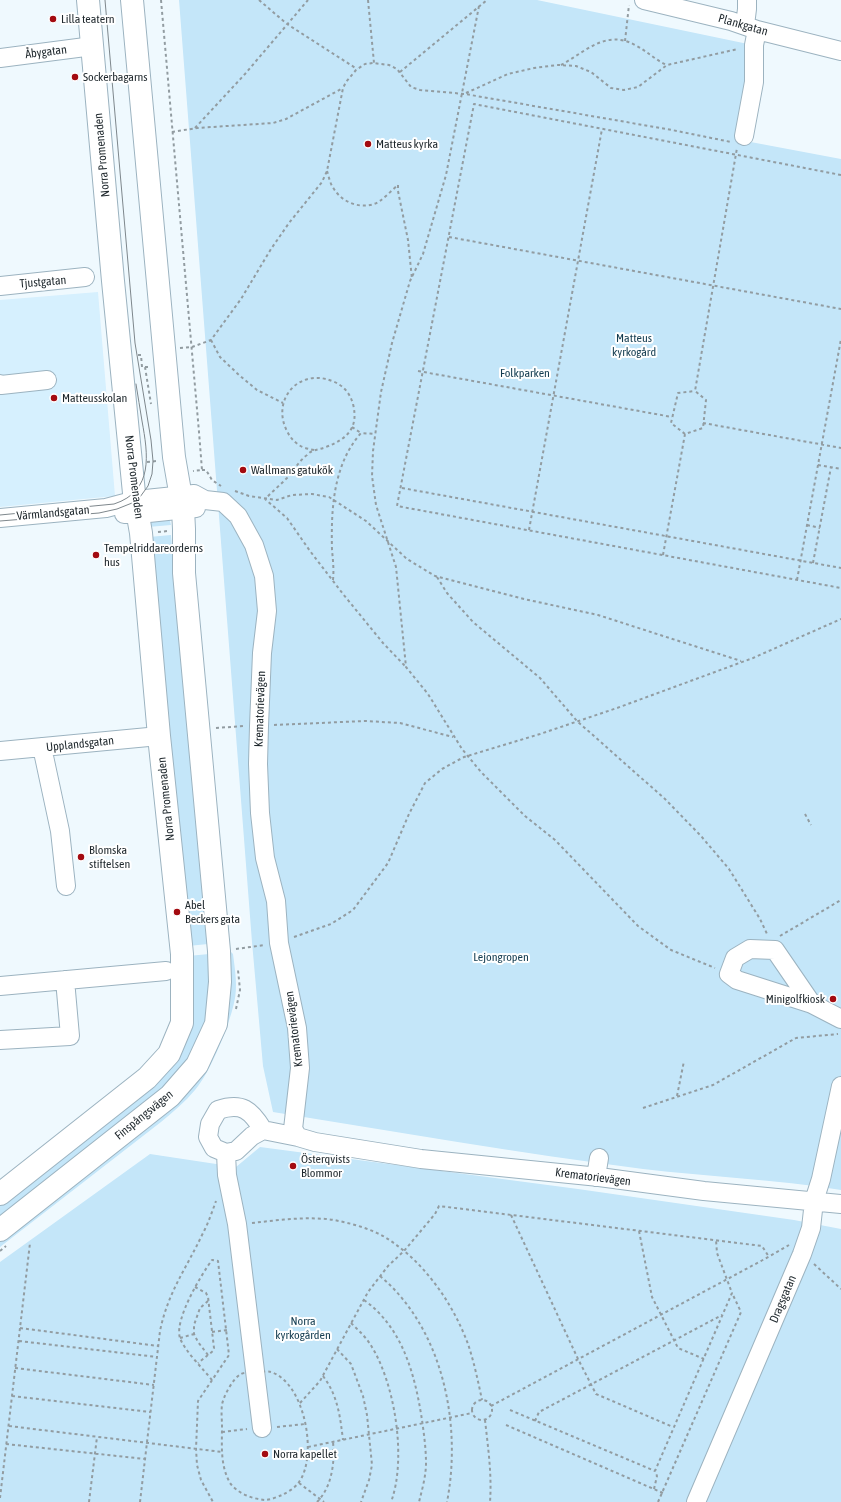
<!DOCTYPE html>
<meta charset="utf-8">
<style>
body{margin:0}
canvas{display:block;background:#eff9fe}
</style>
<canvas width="841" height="1502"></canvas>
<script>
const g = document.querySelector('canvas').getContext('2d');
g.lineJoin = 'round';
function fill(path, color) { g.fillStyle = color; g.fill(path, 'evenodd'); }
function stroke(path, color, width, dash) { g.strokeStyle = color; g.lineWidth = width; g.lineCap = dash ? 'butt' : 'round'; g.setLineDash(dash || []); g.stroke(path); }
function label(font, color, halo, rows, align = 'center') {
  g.font = font + ' "Asap Condensed",sans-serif'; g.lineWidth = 4; g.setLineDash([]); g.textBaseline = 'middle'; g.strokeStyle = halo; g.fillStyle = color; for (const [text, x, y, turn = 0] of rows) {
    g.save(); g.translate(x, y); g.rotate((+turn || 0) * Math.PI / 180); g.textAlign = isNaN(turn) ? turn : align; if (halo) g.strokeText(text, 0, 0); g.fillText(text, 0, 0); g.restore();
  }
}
const built = new Path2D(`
 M98 292 115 496 0 507V300Z`);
const green = new Path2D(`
 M179 0H537L748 44V75L740 140 841 159V1190C775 1179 709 1177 643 1169 519 1153 396 1132 273 1112L263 1066 252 942Z
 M169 517 171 525 148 527 149 518Z
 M171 535 208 944 188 946 149 537Z
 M227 952H231L233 954C235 970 238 987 234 1003 229 1026 210 1073 195 1090 185 1102 173 1112 161 1122L0 1247V1240L192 1086Z
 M209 954 212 983 208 1016 184 1071 0 1222V1204L161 1078 188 956Z
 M260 1147 578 1189 794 1220 841 1229V1502H0V1262L150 1154 236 1167Z`);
const path = new Path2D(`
 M161 0 199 432 202 470 193 471
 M259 0 287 24 357 69
 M368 0 374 63
 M479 6 446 175 423 254 410 281 392 343 381 392 373 451 372 476 376 505 396 567 406 667 428 694 462 749 481 772 525 816 555 840 638 926 671 950 715 968
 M625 41 629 5
 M561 65C585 52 606 29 635 45 647 51 655 60 667 65
 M400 72 487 0
 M466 93 508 74 534 68 558 65 576 66 591 72 611 88 624 90 638 87 667 65 738 49
 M195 128 245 74 308 0
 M172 132 197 128 273 123 286 119 343 88
 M327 171C329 177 330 184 334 189 342 202 359 209 374 204 381 202 392 190 398 185
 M841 175 474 104 397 506 841 588
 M398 185V191L408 240 412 279
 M449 237 841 309
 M211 340 220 357 239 375 257 390 283 403
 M180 348 192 347 211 340 241 299 271 249 289 223 322 182 327 171 343 88 346 82 356 70 365 64 373 63 389 65 397 69 411 87 420 90 465 94 672 130 731 142
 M138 355H141L142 367H145L151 404
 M145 367H150
 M418 371 672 417
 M703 423 841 448
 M352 427 361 433
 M685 434 671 423 678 393 695 391
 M314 450C309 449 303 448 299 445 293 441 289 436 286 429 272 398 300 368 332 381 343 385 350 393 353 404 359 428 347 439 326 447 319 450 312 449 307 455 299 461 294 470 287 478 280 485 272 492 265 499L287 518 310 551 343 594 383 643 405 666
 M147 462 157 461
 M818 465 841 469
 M202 470H206L212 480 221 486
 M402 488 841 568
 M235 491 249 496 277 500 292 495 312 494 329 497 366 521 407 559 435 576 524 599 598 615 741 661
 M807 525 820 528
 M529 530 602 129
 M158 532 168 531
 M663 555 685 434 703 428 706 400 695 391 737 148
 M813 563 831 467
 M437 577 447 593 473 622 540 678 577 721 665 799 701 836 729 869 760 919 768 936
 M333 580C334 570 333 560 332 550 331 509 333 465 361 433L375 434
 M797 580 841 339
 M274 725 365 721 400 723 453 737
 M216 728 244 726
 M805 814 811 825
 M780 936 841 900
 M294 937 331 924 353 910 388 863 409 814 425 783 442 769 464 757 540 734 617 708 753 658 841 619
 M236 949 265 945
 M236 1009 240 990 238 970
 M677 1096 684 1061
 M643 1108 713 1085 796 1038 838 1034
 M511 1215 578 1359 596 1394 673 1427
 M252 1223C279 1220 307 1216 334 1220 350 1223 368 1228 383 1236 422 1259 452 1301 468 1344 474 1362 478 1381 482 1400
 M639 1231 652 1297 678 1348 704 1359
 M0 1251 6 1246
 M814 1264 841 1289
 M380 1276C443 1329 462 1424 447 1502
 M195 1287 206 1293 208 1297 214 1348 213 1351 198 1363
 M364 1300C403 1328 415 1375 422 1420 424 1434 426 1449 426 1463 426 1476 422 1490 419 1502
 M208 1301 200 1308 194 1325V1334L198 1342 208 1355
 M351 1323C358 1330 365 1336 370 1344 395 1382 407 1459 391 1502
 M20 1328 158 1346
 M212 1332 227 1330
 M180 1338 194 1334
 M19 1341 157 1357
 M337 1349 351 1364 363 1396 367 1415 372 1465 369 1480 361 1502
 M15 1368 154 1385
 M256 1372C260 1372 267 1371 271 1372 305 1383 318 1456 299 1482 295 1488 288 1492 282 1495 277 1497 270 1500 265 1500 252 1499 237 1493 230 1483 220 1465 222 1446 222 1426 222 1420 221 1412 222 1405 223 1397 233 1378 241 1374 244 1372 251 1373 256 1372Z
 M323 1376C338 1396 340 1416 343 1440
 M212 1380C204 1370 184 1350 180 1338 174 1320 201 1275 212 1260L218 1261 229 1355 198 1401 196 1449 197 1465 201 1480 213 1502
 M12 1396 150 1412
 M472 1410a10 10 0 1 1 20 0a10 10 0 1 1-20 0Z
 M300 1403 320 1381 368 1292 388 1266 404 1251 435 1214 439 1206 762 1246 769 1257
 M491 1406 761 1261 789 1245
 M510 1410 655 1471
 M485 1420C488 1447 492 1475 490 1502
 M535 1421 539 1412 722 1315
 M506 1425 663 1493
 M9 1426 222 1452
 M277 1427 305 1424
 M222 1432 247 1429
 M6 1444 145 1459
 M308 1447 472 1413
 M299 1483 324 1502
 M654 1489 657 1476 655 1471 732 1293 717 1253 716 1240
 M0 1498 30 1243
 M89 1502 97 1437
 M140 1502 160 1331C168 1292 186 1269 202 1235 208 1224 212 1212 216 1201
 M317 1502C332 1487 335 1462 333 1442
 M658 1502 741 1312 732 1293`);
const minor = new Path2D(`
 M644 0 731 21 757 30 841 51
 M745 25 747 9V0
 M0 58 93 46
 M744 136 754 82V45L757 30
 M0 286 85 277
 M0 384 1 385 47 380
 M124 514H139L196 508
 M0 518 106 508 136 500 194 494 205 500 223 502 238 516 254 545 264 576 267 611 262 653 259 726 258 764 260 813 265 858 276 901 279 943 297 1028 300 1068 293 1129 298 1137 315 1142 421 1159 599 1177 704 1191 841 1204
 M42 747 60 831 66 886
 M0 751 159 736
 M0 986 166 971
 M812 1004 775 950 750 949 735 958 729 974 737 980 812 1004 841 1019
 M0 1040 70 1036 65 980
 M263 1130 252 1136 236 1151 226 1153 214 1148 208 1137 210 1124 218 1110C242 1102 251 1110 263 1130L298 1137
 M226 1153 227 1175 237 1224 262 1428
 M596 1177 599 1158
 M696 1502 802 1254 811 1228 814 1201 821 1179 841 1086`);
const major = new Path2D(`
 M0 1194 147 1078 169 1054 182 1023V954L159 736 141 533 134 493 113 281 88 0
 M0 1230 170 1096 197 1065 216 1024 220 982 219 951 184 573V529L183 509 174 457 132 0`);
const tram = new Path2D(`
 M0 515 114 504C154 491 148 454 142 421 140 409 138 396 136 384
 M0 521 99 513 117 509 132 503 140 497 148 486 152 474 153 461 151 440 135 343 105 0`);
const markers = [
 [53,19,4,"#a30a10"],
 [75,77,4,"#a30a10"],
 [368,144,4,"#a30a10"],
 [54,398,4,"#a30a10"],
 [243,470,4,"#a30a10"],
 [96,555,4,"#a30a10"],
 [81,857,4,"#a30a10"],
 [177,912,4,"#a30a10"],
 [833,999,4,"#a30a10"],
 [293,1166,4,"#a30a10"],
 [265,1454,4,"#a30a10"]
];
const poiNames = [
 ["Lilla teatern",61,19],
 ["Sockerbagarns",83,77],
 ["Matteus kyrka",376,144],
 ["Matteusskolan",62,398],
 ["Wallmans gatukök",251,470],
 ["Tempelriddareorderns",104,548],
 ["hus",104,562],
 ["Blomska",89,850],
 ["stiftelsen",89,864],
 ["Abel",185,905],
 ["Beckers gata",185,919],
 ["Minigolfkiosk",825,999,"right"],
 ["Österqvists",301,1159],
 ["Blommor",301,1173],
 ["Norra kapellet",273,1454]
];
const streetNames = [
 ["Plankgatan",743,25,16],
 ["Åbygatan",46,52,-7],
 ["Norra Promenaden",102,155,-95],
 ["Tjustgatan",43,282,-5],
 ["Norra Promenaden",134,477,83],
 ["Värmlandsgatan",53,513,-5],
 ["Krematorievägen",260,709,-88],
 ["Upplandsgatan",80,744,-6],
 ["Norra Promenaden",166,799,-96],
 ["Krematorievägen",294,1029,-97],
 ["Finspångsvägen",144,1115,-39],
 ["Krematorievägen",593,1177,7],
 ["Dragsgatan",783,1299,-67]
];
const parkNames = [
 ["Matteus",634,338],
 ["kyrkogård",634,352],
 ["Folkparken",525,373],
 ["Lejongropen",501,957],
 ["Norra",303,1321],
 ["kyrkogården",303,1335]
];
fill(built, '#d6f0fe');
fill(green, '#c4e6f9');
stroke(minor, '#9cb3c0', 20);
stroke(major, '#9cb3c0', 24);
stroke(path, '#929ca1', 2, [3, 3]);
stroke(minor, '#fff', 18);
stroke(major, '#fff', 22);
stroke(tram, '#7e878c', 1);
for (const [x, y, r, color] of markers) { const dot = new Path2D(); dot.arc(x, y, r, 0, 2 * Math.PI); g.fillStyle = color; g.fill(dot); stroke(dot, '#fff', 1.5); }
label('12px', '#1f282d', '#fff', poiNames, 'left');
label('12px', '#1f282d', '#fff', streetNames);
label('12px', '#133c50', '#fff', parkNames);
</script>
